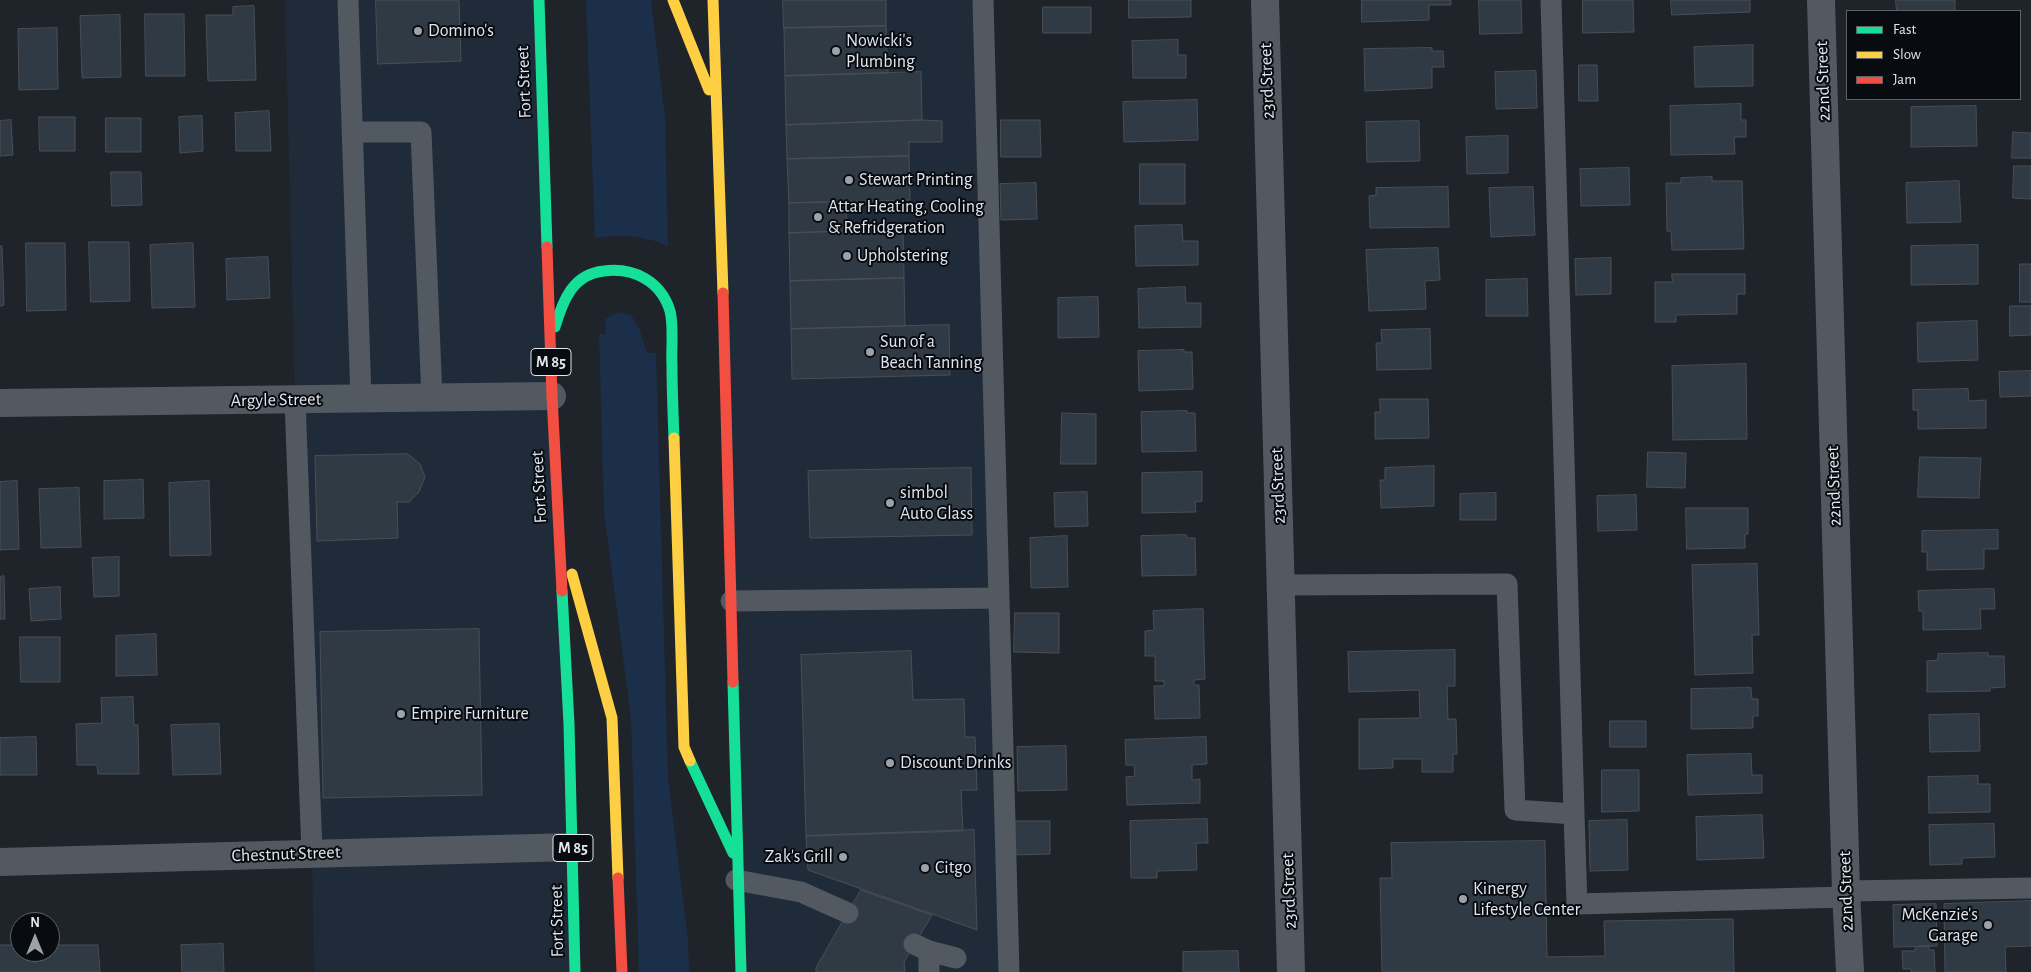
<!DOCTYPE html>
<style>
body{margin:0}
#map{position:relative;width:2031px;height:972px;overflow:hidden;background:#1e242a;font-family:"Alegreya Sans",sans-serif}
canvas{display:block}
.legend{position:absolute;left:1846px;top:10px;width:175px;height:90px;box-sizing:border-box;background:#080c11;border:1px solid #5f6369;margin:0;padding:6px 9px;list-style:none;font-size:15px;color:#e1e6ee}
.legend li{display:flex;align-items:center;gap:10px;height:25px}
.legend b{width:25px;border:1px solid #5f6369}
.north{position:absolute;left:10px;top:912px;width:50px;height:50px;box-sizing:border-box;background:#080c11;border:1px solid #5f6369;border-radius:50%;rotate:0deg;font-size:14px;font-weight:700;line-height:20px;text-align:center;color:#e1e6ee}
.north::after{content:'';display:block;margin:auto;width:18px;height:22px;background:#9da2a9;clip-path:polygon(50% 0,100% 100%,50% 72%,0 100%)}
</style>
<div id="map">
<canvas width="2031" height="972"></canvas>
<ul class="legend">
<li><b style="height:6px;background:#16e098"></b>Fast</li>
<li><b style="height:6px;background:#ffcf43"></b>Slow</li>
<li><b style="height:6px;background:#f24e42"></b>Jam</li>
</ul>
<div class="north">N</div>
</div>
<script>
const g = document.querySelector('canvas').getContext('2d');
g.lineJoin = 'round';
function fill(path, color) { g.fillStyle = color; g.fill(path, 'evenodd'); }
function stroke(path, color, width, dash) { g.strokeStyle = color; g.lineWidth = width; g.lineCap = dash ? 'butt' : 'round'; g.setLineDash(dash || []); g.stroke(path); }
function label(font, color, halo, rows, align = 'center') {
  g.font = font + ' "Alegreya Sans",sans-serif'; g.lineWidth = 4; g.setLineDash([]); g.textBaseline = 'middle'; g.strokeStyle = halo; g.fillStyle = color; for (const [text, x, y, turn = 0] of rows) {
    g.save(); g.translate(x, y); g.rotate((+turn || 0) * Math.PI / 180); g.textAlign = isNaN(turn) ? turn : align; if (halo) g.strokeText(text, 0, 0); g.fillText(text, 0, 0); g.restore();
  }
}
const built = new Path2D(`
 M285 0H539L575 972H314L312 853 295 400Z
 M714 0H983L1009 972H740Z`);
const green = new Path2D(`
 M586 0H651L665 117 668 246C642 235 622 234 595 238Z
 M618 312 631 315 639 328 647 353H656L668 778 688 940 689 972H639L631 718 604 512 599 334H606L605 319Z`);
const building = new Path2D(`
 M376 0H459L461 61 378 64Z
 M783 0H886V26L784 28Z
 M1129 0H1191V17L1129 18Z
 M1362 0H1451V5H1429V20L1362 22Z
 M1479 0H1521L1522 33 1480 34Z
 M1583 0H1633L1634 32 1583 33Z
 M1671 0H1750V12L1672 15Z
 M1896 0H1955V11H1897Z
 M254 6 256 80 208 81 206 15H233V7Z
 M1043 7H1091V33H1043Z
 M145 14H184L185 76H146Z
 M120 15 121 77 82 78 80 16Z
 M886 26 888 73 785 76 784 28Z
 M57 28 58 89 19 90 18 29Z
 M1178 40V55H1186V78H1133L1132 41Z
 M1753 45V86L1695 87 1694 47Z
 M1432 48V51H1443L1444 67H1432V88L1365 91 1364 49Z
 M1579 65H1597L1598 101H1579Z
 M1536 71 1537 108 1496 109 1495 72Z
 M921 72 922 120 786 125 785 76Z
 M1197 100 1198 140 1124 142 1123 102Z
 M1741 104V120H1746V137H1734L1735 154 1671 155 1670 106Z
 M1976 106 1977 146 1911 147V107Z
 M269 111 271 151H236L235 113Z
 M202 116 203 151 180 153 179 117Z
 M39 117H75V151H40Z
 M106 118H141V152H106Z
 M11 120 13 155 0 156V121Z
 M922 120 942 121V142H909V156L787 159 786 125Z
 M1001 120H1040L1041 157H1001Z
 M1419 121 1420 161 1367 162 1366 122Z
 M2013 132 2031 133V158H2012Z
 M1508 136V173L1467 174 1466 137Z
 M909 156 910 200 789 203 787 159Z
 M1140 164H1185V204H1140Z
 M2014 166H2031V199L2013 198Z
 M1629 168 1630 205 1581 206 1580 169Z
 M111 172H141L142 205 112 206Z
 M1712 177V181H1742L1744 249 1672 250 1671 231H1667L1666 183H1681V178Z
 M1959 181 1961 222 1907 223 1906 183Z
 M1036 183 1037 219 1001 220 1000 184Z
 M1448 187 1449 227 1370 228 1369 196 1376 195V188Z
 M1533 187 1535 235 1491 237 1489 188Z
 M846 202 847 231 789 233V203Z
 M1182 225 1183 241H1198V265L1136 266 1135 226Z
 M903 230 904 278 790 281 789 233Z
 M89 242H129L130 301 91 302Z
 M26 243H65L66 310 27 311Z
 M193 243 195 307 152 308 150 245Z
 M1978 245V284L1911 285V246Z
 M0 246H2L4 305 0 306Z
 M1438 248 1440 280 1425 281 1426 309 1369 311 1366 250Z
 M268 257 270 298 227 300 226 259Z
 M1611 258V294L1576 295 1575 259Z
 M2020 264H2031V302H2020Z
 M1672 274H1745V294H1737V314L1676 315V322H1655V282H1672Z
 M904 278 905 326 791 329 790 281Z
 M1527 279 1528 316H1486V280Z
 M1185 287 1186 303H1201V327L1139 328 1138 289Z
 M1098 297 1099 337 1058 338V298Z
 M2010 306H2031V335L2010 336Z
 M1977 321 1978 360 1918 362 1917 323Z
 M949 325 950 375 792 379 791 329Z
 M1430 329 1431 369 1377 370 1376 343H1382L1381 330Z
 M1184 350V352H1192L1193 389 1139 391 1138 351Z
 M1746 364 1747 439 1673 440 1672 366Z
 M2031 371V396L2000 397 1999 372Z
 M1968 389 1969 401 1986 400V428L1918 429V410H1913V390Z
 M1380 399H1428L1429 438 1375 439V412H1380Z
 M1187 411V413H1195L1196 451 1142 452 1141 412Z
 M1062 413 1096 414V464H1061Z
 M1648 452 1686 453 1685 488 1647 487Z
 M408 454 420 464 425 477 419 492 409 502H397L398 538 317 541 315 456Z
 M1920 457 1981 458 1979 498 1918 497Z
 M1434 466V506L1381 508 1380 480H1385V468Z
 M971 468 972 535 810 538 808 471Z
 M1202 472V501L1195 502 1196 512 1142 513V473Z
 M143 480 144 518 104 519V481Z
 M17 481 19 549 0 550V482Z
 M209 481 211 555 170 556 169 483Z
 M79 488 81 547 41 548 39 489Z
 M1087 492 1088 526 1055 527 1054 493Z
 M1496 493V520H1460V494Z
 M1636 495 1637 530 1598 531 1597 496Z
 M1686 508H1748V534H1745V548L1687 549Z
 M1998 530V549H1984V569L1927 570V552H1922V531Z
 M1186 535 1187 538H1195L1196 575 1142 576 1141 536Z
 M1067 536 1068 587 1031 588 1030 538Z
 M119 557V596L94 597 92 558Z
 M1757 564 1759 635H1752L1753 673 1695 675 1692 565Z
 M4 576 5 619H0V577Z
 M60 587 61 619 31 621 29 589Z
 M1994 589 1995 609H1980L1981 629 1923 630V611H1919L1918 591Z
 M1203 609 1205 679 1194 680V685H1199L1200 718 1155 719 1154 686H1164V681H1155V656H1145V631L1154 630 1153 611Z
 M1015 613H1059V653L1014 652Z
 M479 629 482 795 323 798 320 632Z
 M156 634 157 675 116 676V636Z
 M20 637H60V682H21Z
 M1455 650V686H1447L1448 719H1456L1457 754H1453V772H1422V759H1393V768L1359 769V719L1420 718 1419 690 1349 692 1348 652Z
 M911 651 913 700 964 699 965 737H975L977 790H961L963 831 806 836 801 655Z
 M1988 653V656H2004L2005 687 1990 688V691L1927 692V661L1938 660V654Z
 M1751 688 1752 699H1758V716H1753V728L1691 729V689Z
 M133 697 134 725H138L139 774H98L97 765H77L76 724 102 723 101 698Z
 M1979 714 1980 751 1930 752 1929 715Z
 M1610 721H1646V747H1610Z
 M219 724 221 774 173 775 171 725Z
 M36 737 37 775H0V738Z
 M1206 737 1207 764 1192 765V780L1200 779V803L1127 805 1126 777 1135 776 1134 765H1126L1125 740Z
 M1066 746 1067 790 1018 791 1017 747Z
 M1751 754 1752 775H1762V793L1688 795 1687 755Z
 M1602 770H1639V811L1602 812Z
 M1978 776V784H1990V812L1929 813 1928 777Z
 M1762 815 1764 858 1697 860 1696 817Z
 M1207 819 1208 843H1196L1197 870 1157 871V878H1131L1130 821Z
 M1627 820 1628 870 1590 871 1589 821Z
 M1013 821H1050V854L1013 855Z
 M1994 824 1995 857 1962 858V864L1930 865 1929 825Z
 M974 830 977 930 808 870 806 836Z
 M1545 841 1547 957 1605 956 1604 921 1733 919 1734 972H1382L1380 878H1392L1391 843Z
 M861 890 932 915 904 962 905 972H816V968Z
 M2031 901V946L2005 947 2006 972H1945L1944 904Z
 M1936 904 1937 946 1894 947 1893 905Z
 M223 944 224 972H182L181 945Z
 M0 945H20V952H50V945H98L100 972H0Z
 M1929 946V950H1934L1935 972H1911V969H1903L1902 951H1915V947Z
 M1238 951 1239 972H1183V952Z`);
const lane = new Path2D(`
 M348 0 361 399
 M983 0 1009 972
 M1551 0 1574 814
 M352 132H421L432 398
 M295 400 312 853
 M1281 585 1507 584 1515 810 1574 814 1577 904 1846 897
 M731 601 999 598
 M736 880 801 892 848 913
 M1846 891 2031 888
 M914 944 929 951 956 958
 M929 951V972`);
const street = new Path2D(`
 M1265 0 1291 972
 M1821 0 1846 891 1850 972
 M0 403 552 396
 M0 862 573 847`);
const fast = new Path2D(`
 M539 0 547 247
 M555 327C563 300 573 274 604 271 633 267 661 281 670 311 674 326 671 349 672 365 672 389 673 413 674 438
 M562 591 569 724 575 972
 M733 682 741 972
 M690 761 733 853`);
const slow = new Path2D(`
 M673 0 709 90
 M713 0 723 293
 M674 438 684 747 690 761
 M572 574 612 718 618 878`);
const jam = new Path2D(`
 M547 247 552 396 562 591
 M723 293 733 682
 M618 878 622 972`);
const markers = [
 [418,31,5,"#9da2a9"],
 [836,51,5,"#9da2a9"],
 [849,180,5,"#9da2a9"],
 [818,217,5,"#9da2a9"],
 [847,256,5,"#9da2a9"],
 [870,352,5,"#9da2a9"],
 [890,503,5,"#9da2a9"],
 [401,714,5,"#9da2a9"],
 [890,763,5,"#9da2a9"],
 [843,857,5,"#9da2a9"],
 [925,868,5,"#9da2a9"],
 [1463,899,5,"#9da2a9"],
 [1988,925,5,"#9da2a9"]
];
const shields = [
 [551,362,40],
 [573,848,40]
];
const shieldNames = [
 ["M 85",551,362],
 ["M 85",573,848]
];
const poiNames = [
 ["Domino's",428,31],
 ["Nowicki's",846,41],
 ["Plumbing",846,62],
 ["Stewart Printing",859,180],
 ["Attar Heating, Cooling",828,207],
 ["& Refridgeration",828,228],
 ["Upholstering",857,256],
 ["Sun of a",880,342],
 ["Beach Tanning",880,363],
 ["simbol",900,493],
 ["Auto Glass",900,514],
 ["Empire Furniture",411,714],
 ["Discount Drinks",900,763],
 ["Zak's Grill",833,857,"right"],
 ["Citgo",935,868],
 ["Kinergy",1473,889],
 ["Lifestyle Center",1473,910],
 ["McKenzie's",1978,915,"right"],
 ["Garage",1978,936,"right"]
];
const streetNames = [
 ["23rd Street",1267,81,-92],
 ["22nd Street",1823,81,-92],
 ["Fort Street",524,82,-92],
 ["Argyle Street",276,400,-1],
 ["23rd Street",1278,486,-92],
 ["22nd Street",1834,486,-92],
 ["Fort Street",539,487,-93],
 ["Chestnut Street",286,854,-2],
 ["23rd Street",1289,891,-92],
 ["22nd Street",1846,891,-92],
 ["Fort Street",557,921,-91]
];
fill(built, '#202b3a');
fill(green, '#1b2f4a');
fill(building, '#303a45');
stroke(building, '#4a4e54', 1);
stroke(lane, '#535961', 21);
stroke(street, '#535961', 28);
stroke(fast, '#16e098', 11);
stroke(slow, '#ffcf43', 11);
stroke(jam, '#f24e42', 11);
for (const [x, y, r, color] of markers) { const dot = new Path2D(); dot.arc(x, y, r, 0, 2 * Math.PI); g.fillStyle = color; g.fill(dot); stroke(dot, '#080c11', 2); }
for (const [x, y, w] of shields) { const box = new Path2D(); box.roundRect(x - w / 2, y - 13.5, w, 27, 4); g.fillStyle = '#080c11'; g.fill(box); stroke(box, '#e1e6ee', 1); }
label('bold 16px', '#e1e6ee', null, shieldNames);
label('18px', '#e1e6ee', '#080c11', poiNames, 'left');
label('18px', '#e1e6ee', '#080c11', streetNames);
</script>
